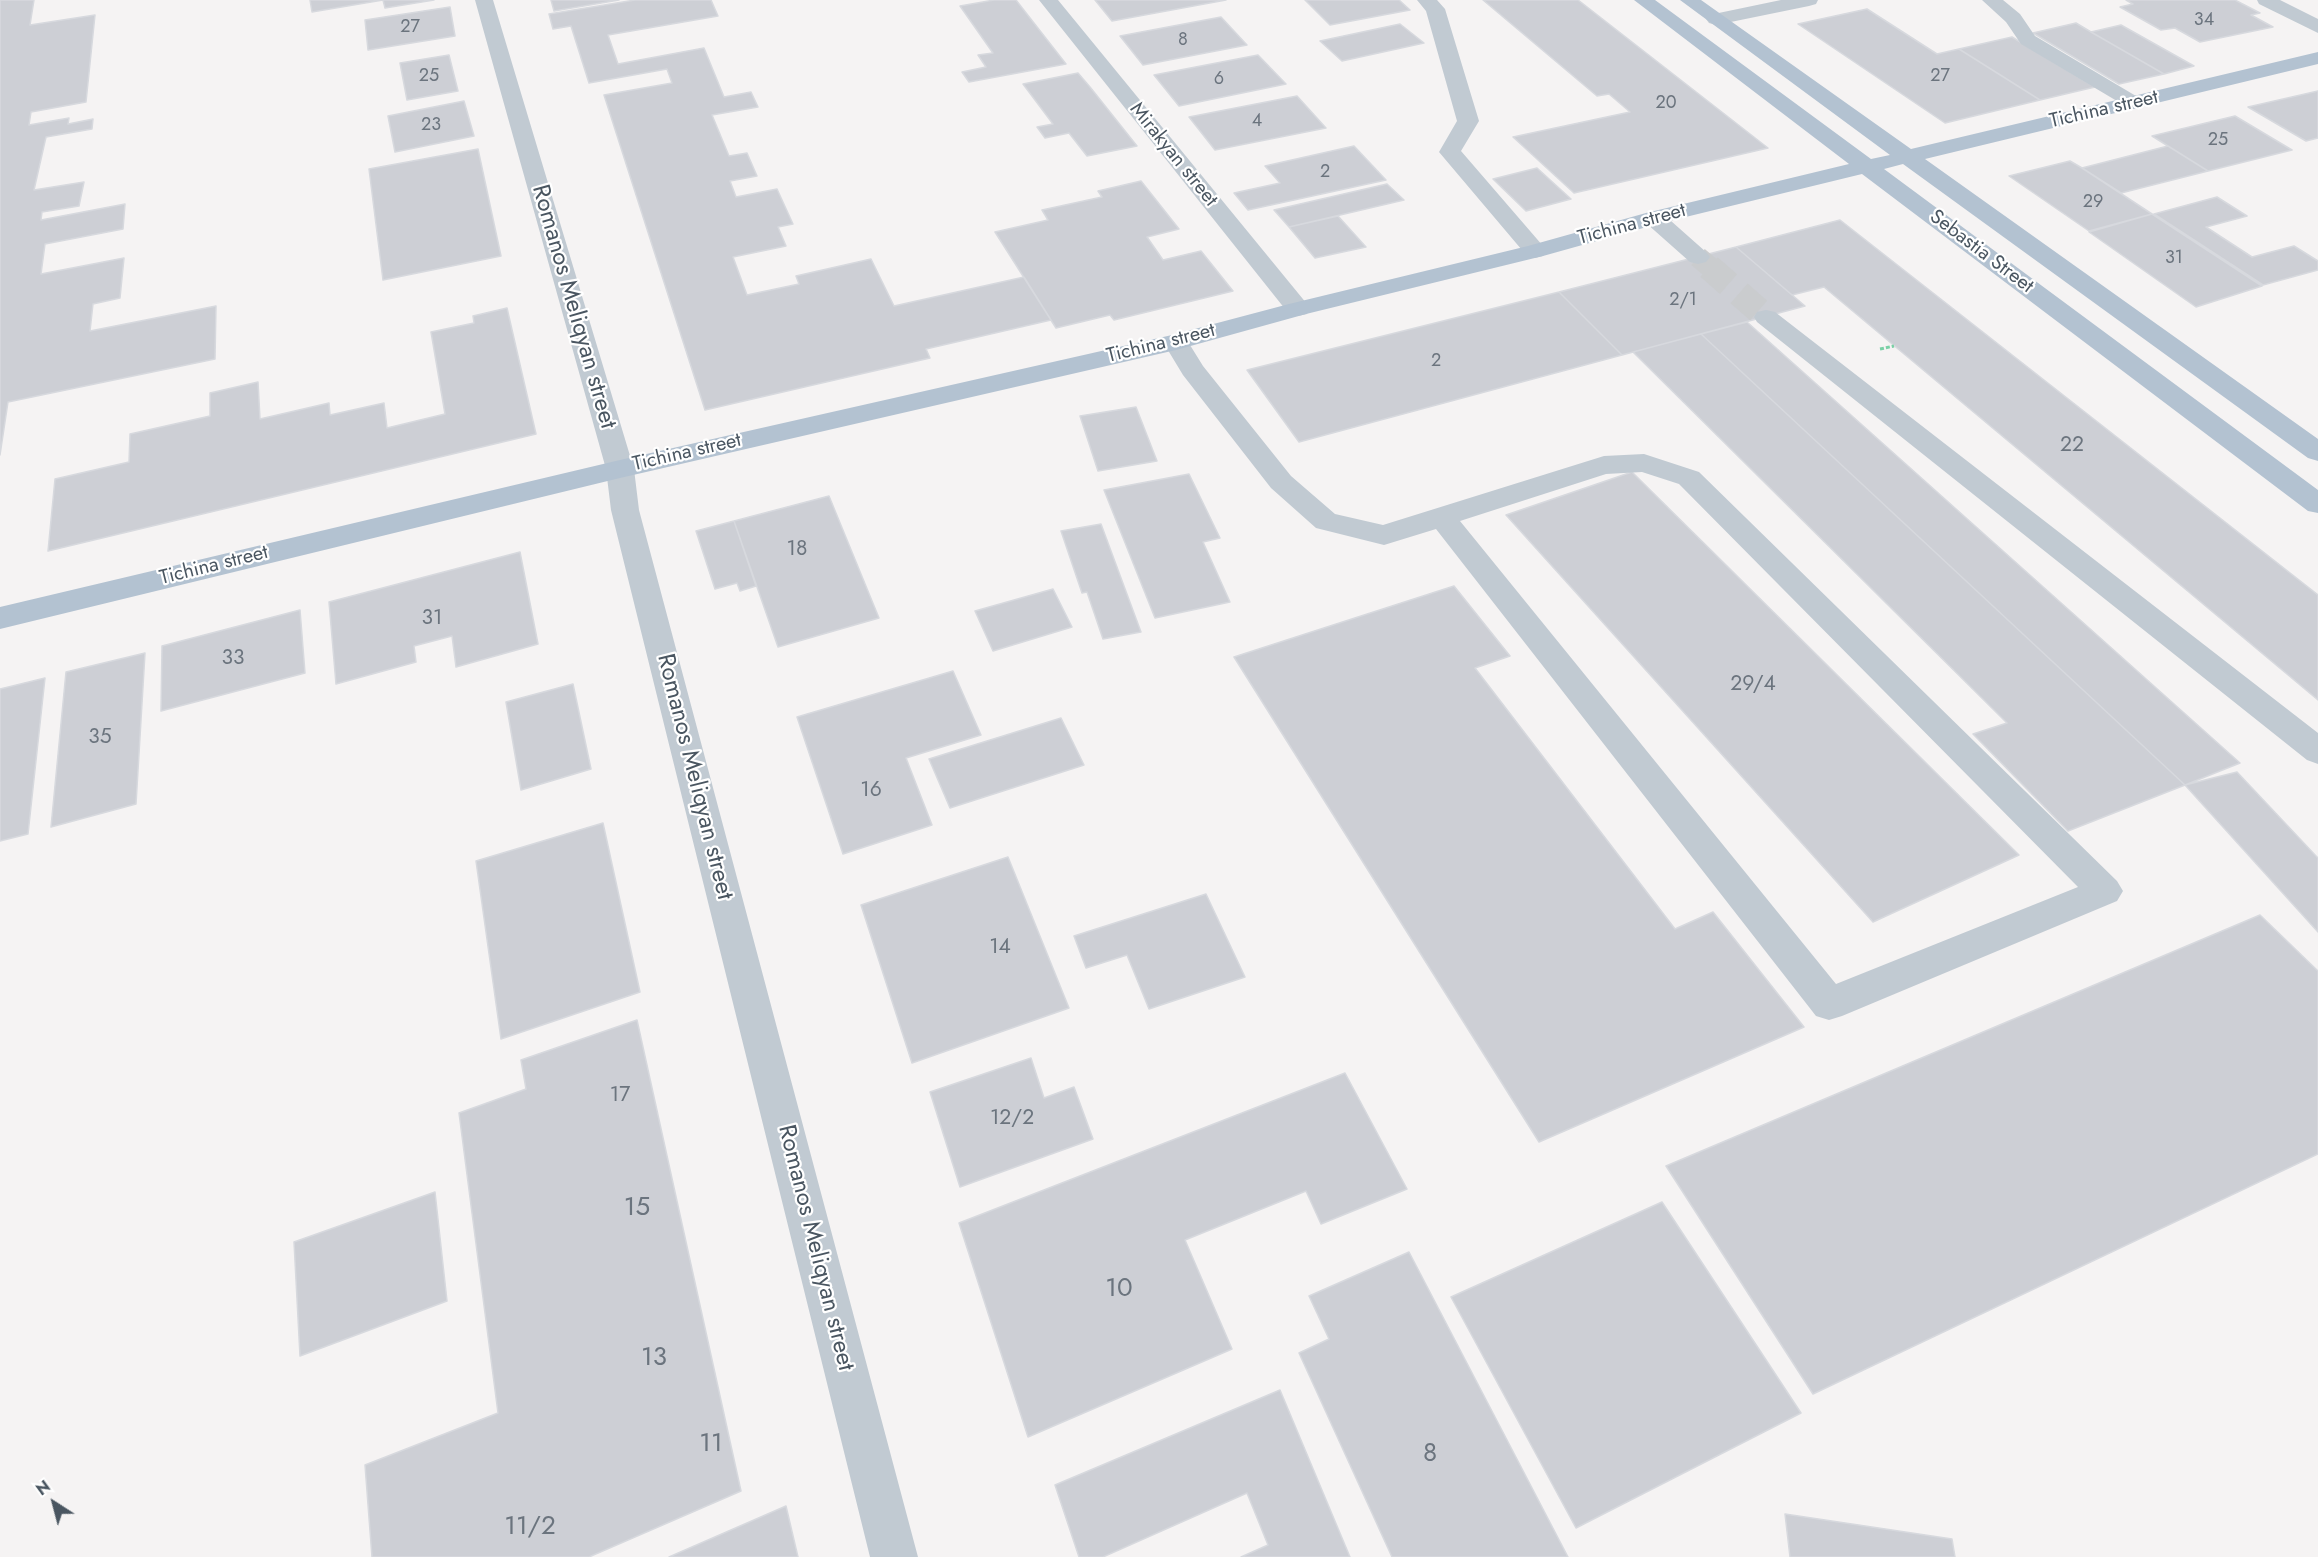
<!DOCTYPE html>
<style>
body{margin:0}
#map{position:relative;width:2318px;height:1557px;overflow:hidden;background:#f5f3f3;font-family:Jost,sans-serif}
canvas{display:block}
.north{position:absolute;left:24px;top:1473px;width:60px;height:60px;-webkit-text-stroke:4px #fff;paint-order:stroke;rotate:324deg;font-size:16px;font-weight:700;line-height:24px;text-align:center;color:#4a5661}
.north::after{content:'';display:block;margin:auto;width:21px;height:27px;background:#4a5661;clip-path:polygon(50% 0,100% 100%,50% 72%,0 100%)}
</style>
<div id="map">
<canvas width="2318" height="1557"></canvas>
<div class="north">N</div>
</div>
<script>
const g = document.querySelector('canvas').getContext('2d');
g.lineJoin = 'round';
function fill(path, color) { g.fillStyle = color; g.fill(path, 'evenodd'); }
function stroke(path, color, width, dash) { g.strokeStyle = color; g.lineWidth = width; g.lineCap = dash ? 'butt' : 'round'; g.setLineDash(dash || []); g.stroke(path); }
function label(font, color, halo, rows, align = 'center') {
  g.font = font + ' Jost,sans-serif'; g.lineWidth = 4.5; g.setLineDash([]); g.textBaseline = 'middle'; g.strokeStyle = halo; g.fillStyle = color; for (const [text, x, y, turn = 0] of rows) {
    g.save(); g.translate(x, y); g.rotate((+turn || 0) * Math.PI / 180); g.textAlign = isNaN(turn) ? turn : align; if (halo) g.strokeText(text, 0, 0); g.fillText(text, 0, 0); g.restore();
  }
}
const building = new Path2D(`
 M0 0H34L30 25 95 15 86 102 31 112 29 125 69 118 68 124 93 119 92 129 46 137 34 190 84 182 79 206 42 212 41 220 125 204 123 229 45 244 41 274 124 258 120 298 93 304 90 331 216 306 215 359 8 402 0 455Z
 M310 0H434L385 8 383 0 312 12Z
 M551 0H619L554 11Z
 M635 0H711L718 16 608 35 618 64 704 48 724 97 751 92 758 107 712 115 729 156 747 153 757 176 730 181 736 197 777 189 793 224 778 227 786 246 733 257 747 295 799 284 796 276 871 259 894 306 1024 277 1051 320 926 349 930 358 705 410 604 95 672 83 667 69 589 83 571 26 553 29 549 14Z
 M994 0H1016L1066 64 969 82 962 72 986 67 978 55 993 53 960 6Z
 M1095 0H1226L1112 21Z
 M1305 0H1399L1410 10 1330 25Z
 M1483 0H1578L1768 148 1574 193 1513 137 1630 112 1609 94 1597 96Z
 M2126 0H2235L2260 13 2251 15 2273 27 2200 42 2175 28 2161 30 2120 7 2133 4Z
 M450 7 455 36 368 50 365 20Z
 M1867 9 1937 54 1959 49 2040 100 1945 123 1798 24Z
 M1221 17 1247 45 1143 65 1120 36Z
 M2076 23 2091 32 2164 74 2119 84 2033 33Z
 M1400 24 1424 43 1342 61 1320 41Z
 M2121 25 2194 66 2164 74 2091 32Z
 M2012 37 2095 87 2040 100 1959 49Z
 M449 55 458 91 407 100 400 63Z
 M1258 55 1286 84 1179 106 1154 75Z
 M1078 73 1090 87 1137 146 1087 156 1069 133 1045 138 1037 127 1053 124 1023 84Z
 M2318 91V138L2306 141 2248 107Z
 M1297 96 1326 128 1215 150 1189 117Z
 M464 101 474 136 395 152 388 116Z
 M2235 116 2292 150 2208 171 2152 136Z
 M1354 146 1386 180 1248 210 1234 193 1280 183 1265 166Z
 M2168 146 2208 171 2121 193 2082 168Z
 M478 149 501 256 383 280 369 169Z
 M2070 161 2082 168 2152 214 2089 231 2009 176Z
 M1537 168 1571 199 1526 211 1493 179Z
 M1141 181 1179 229 1147 237 1163 260 1201 251 1233 291 1114 320 1110 315 1056 328 995 232 1048 220 1042 210 1102 197 1098 191Z
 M1387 184 1404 200 1289 227 1274 210Z
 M2217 197 2247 216 2206 227 2252 257 2294 246 2318 261V270L2263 285 2154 214Z
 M2152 214 2262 286 2196 307 2089 232Z
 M1338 216 1366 247 1315 258 1289 227Z
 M1840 220 2318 595V700L1824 287 1792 295 1736 247Z
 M1736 247 1805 306 1622 355 1559 292Z
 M1559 292 1622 355 1299 442 1247 370Z
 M507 308 536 434 48 551 55 479 129 462 130 434 210 416V393L258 382 260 419 329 403 330 415 384 403 387 428 445 414 431 332 474 323 473 316Z
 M1747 322 2240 763 2185 785 1701 334Z
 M1701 334 2185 785 2068 831 1973 734 2007 723 1633 352Z
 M1136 407 1157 461 1098 471 1080 416Z
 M1632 472 2019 855 1873 922 1506 515Z
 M1189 474 1220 538 1203 542 1230 602 1155 618 1104 490Z
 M829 496 879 618 778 647 734 521Z
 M734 521 756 586 740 591 737 583 715 589 696 531Z
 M1101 524 1141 632 1103 639 1087 592 1082 593 1061 531Z
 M520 552 538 644 456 667 452 636 414 646 416 662 336 684 329 602Z
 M1454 586 1510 656 1475 668 1675 929 1713 912 1804 1027 1539 1142 1234 657Z
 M1053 589 1072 627 993 651 975 611Z
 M300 610 305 673 161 711 162 646Z
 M145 653 136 804 51 827 66 672Z
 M953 671 981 735 906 758 932 825 843 854 797 717Z
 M45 678 28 834 0 841V689Z
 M573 684 591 769 521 790 506 702Z
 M1061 718 1084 765 950 808 929 759Z
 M2237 772 2318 858V932L2185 785Z
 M603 823 640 992 501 1039 476 861Z
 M1008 857 1069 1008 912 1063 861 905Z
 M1206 894 1245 977 1149 1009 1127 955 1086 968 1074 936Z
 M2260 915 2318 971V1154L1813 1394 1666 1166Z
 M637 1020 741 1491 589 1557H372L365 1465 498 1413 459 1113 526 1089 521 1060Z
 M1031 1058 1044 1098 1074 1087 1093 1139 960 1187 930 1092Z
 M1345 1073 1407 1189 1321 1224 1306 1191 1185 1240 1232 1349 1028 1437 959 1223Z
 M435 1192 447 1301 300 1356 294 1242Z
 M1662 1202 1801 1413 1576 1528 1451 1297Z
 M1409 1252 1568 1557H1392L1299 1353 1329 1339 1309 1296Z
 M1280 1390 1350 1557H1241L1268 1545 1247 1493 1103 1557H1079L1055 1485Z
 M786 1506 798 1557H669Z
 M1785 1514 1952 1539 1955 1557H1790Z`);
const minorTunnelFar1 = new Path2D(`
 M1698 257 1711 268`);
const minorTunnel = new Path2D(`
 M1709 267 1766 317`);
const path = new Path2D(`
 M1880 349 1894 346`);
const minor = new Path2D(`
 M475 0H493L634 469 639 510 918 1557H870L611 510 606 469Z
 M1039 0H1058L1307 304 1310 309 1307 314 1298 316 1289 314Z
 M1417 0H1437L1445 9 1479 121 1461 151 1543 246 1547 251 1543 256 1535 258 1527 256 1439 152 1457 121 1426 11Z
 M1781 0H1818L1816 4 1809 6 1716 25 1709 23 1706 19 1709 15Z
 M1982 0H2003L2020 14 2035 36 2141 99 2144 103 2141 107 2134 109 2127 107 2021 44 2006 22Z
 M2257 0H2280L2318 19V33L2259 4Z
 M1654 211 1662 213 1706 252 1710 257 1706 262 1698 264 1690 262 1646 223 1643 218 1646 213Z
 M1766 310 1775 312 2318 733V764L2307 760 1757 322 1754 317 1757 312Z
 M1176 334 1185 337 1203 366 1291 476 1335 514 1383 525 1604 456 1644 454 1699 472 2117 881 2123 891 2117 901 1842 1016 1829 1020 1816 1016 1436 529 1384 545 1316 528 1271 488 1183 375 1163 342 1167 337ZM1642 472 1679 484 2078 887 1836 984 1460 521 1606 474Z`);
const major = new Path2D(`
 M1634 0H1655L1871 159 1890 155 1680 0H1701L1911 149 2318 52V64L1925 159 2318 439V461L2308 458 1903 164 1884 169 2318 490V513L2308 511 1862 174 1661 223 1543 256 1306 314 1176 350 620 478 0 629V607L620 460 1172 335 1289 304 1528 246 1646 213 1849 164Z`);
const farNumbernames = [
 ["34",2204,21],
 ["27",410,28],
 ["8",1183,41],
 ["25",429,77],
 ["27",1940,77],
 ["6",1219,80],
 ["20",1666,104],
 ["4",1257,122],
 ["23",431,126],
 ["25",2218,141],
 ["2",1325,173],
 ["29",2093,203],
 ["31",2174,259],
 ["2/1",1683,301],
 ["2",1436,362]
];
const farStreetnames = [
 ["Tichina street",2104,110,-13],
 ["Mirakyan street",1173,155,51],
 ["Tichina street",1632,225,-15],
 ["Sebastia Street",1981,252,37],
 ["Tichina street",1161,344,-14],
 ["Tichina street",687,453,-13],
 ["Tichina street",214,566,-14]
];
const numberNames = [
 ["22",2072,446],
 ["18",797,550],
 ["31",432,619],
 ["33",233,659],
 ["29/4",1753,685],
 ["35",100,738],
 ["16",871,791],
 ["14",1000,948],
 ["17",620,1096],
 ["12/2",1012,1119]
];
const streetNames = [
 ["Romanos Meliqyan street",573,307,74],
 ["Romanos Meliqyan street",694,777,76],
 ["Romanos Meliqyan street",815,1248,76]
];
const nearNumbernames = [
 ["15",637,1209],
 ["10",1119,1290],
 ["13",654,1359],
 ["11",711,1445],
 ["8",1430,1455],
 ["11/2",530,1528]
];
fill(building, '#cdcfd5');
stroke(building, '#d7d9de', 1.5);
stroke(minorTunnelFar1, '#caccce', 21, [21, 10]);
stroke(minorTunnel, '#caccce', 26, [26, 14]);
stroke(path, '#7ad0a6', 3, [4, 2]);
fill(minor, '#c1cad2');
fill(major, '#b3c2d1');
label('18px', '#6b747e', null, farNumbernames);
label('20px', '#4a5661', '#fff', farStreetnames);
label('21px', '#6b747e', null, numberNames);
label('24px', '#4a5661', '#fff', streetNames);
label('26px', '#6b747e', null, nearNumbernames);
</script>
